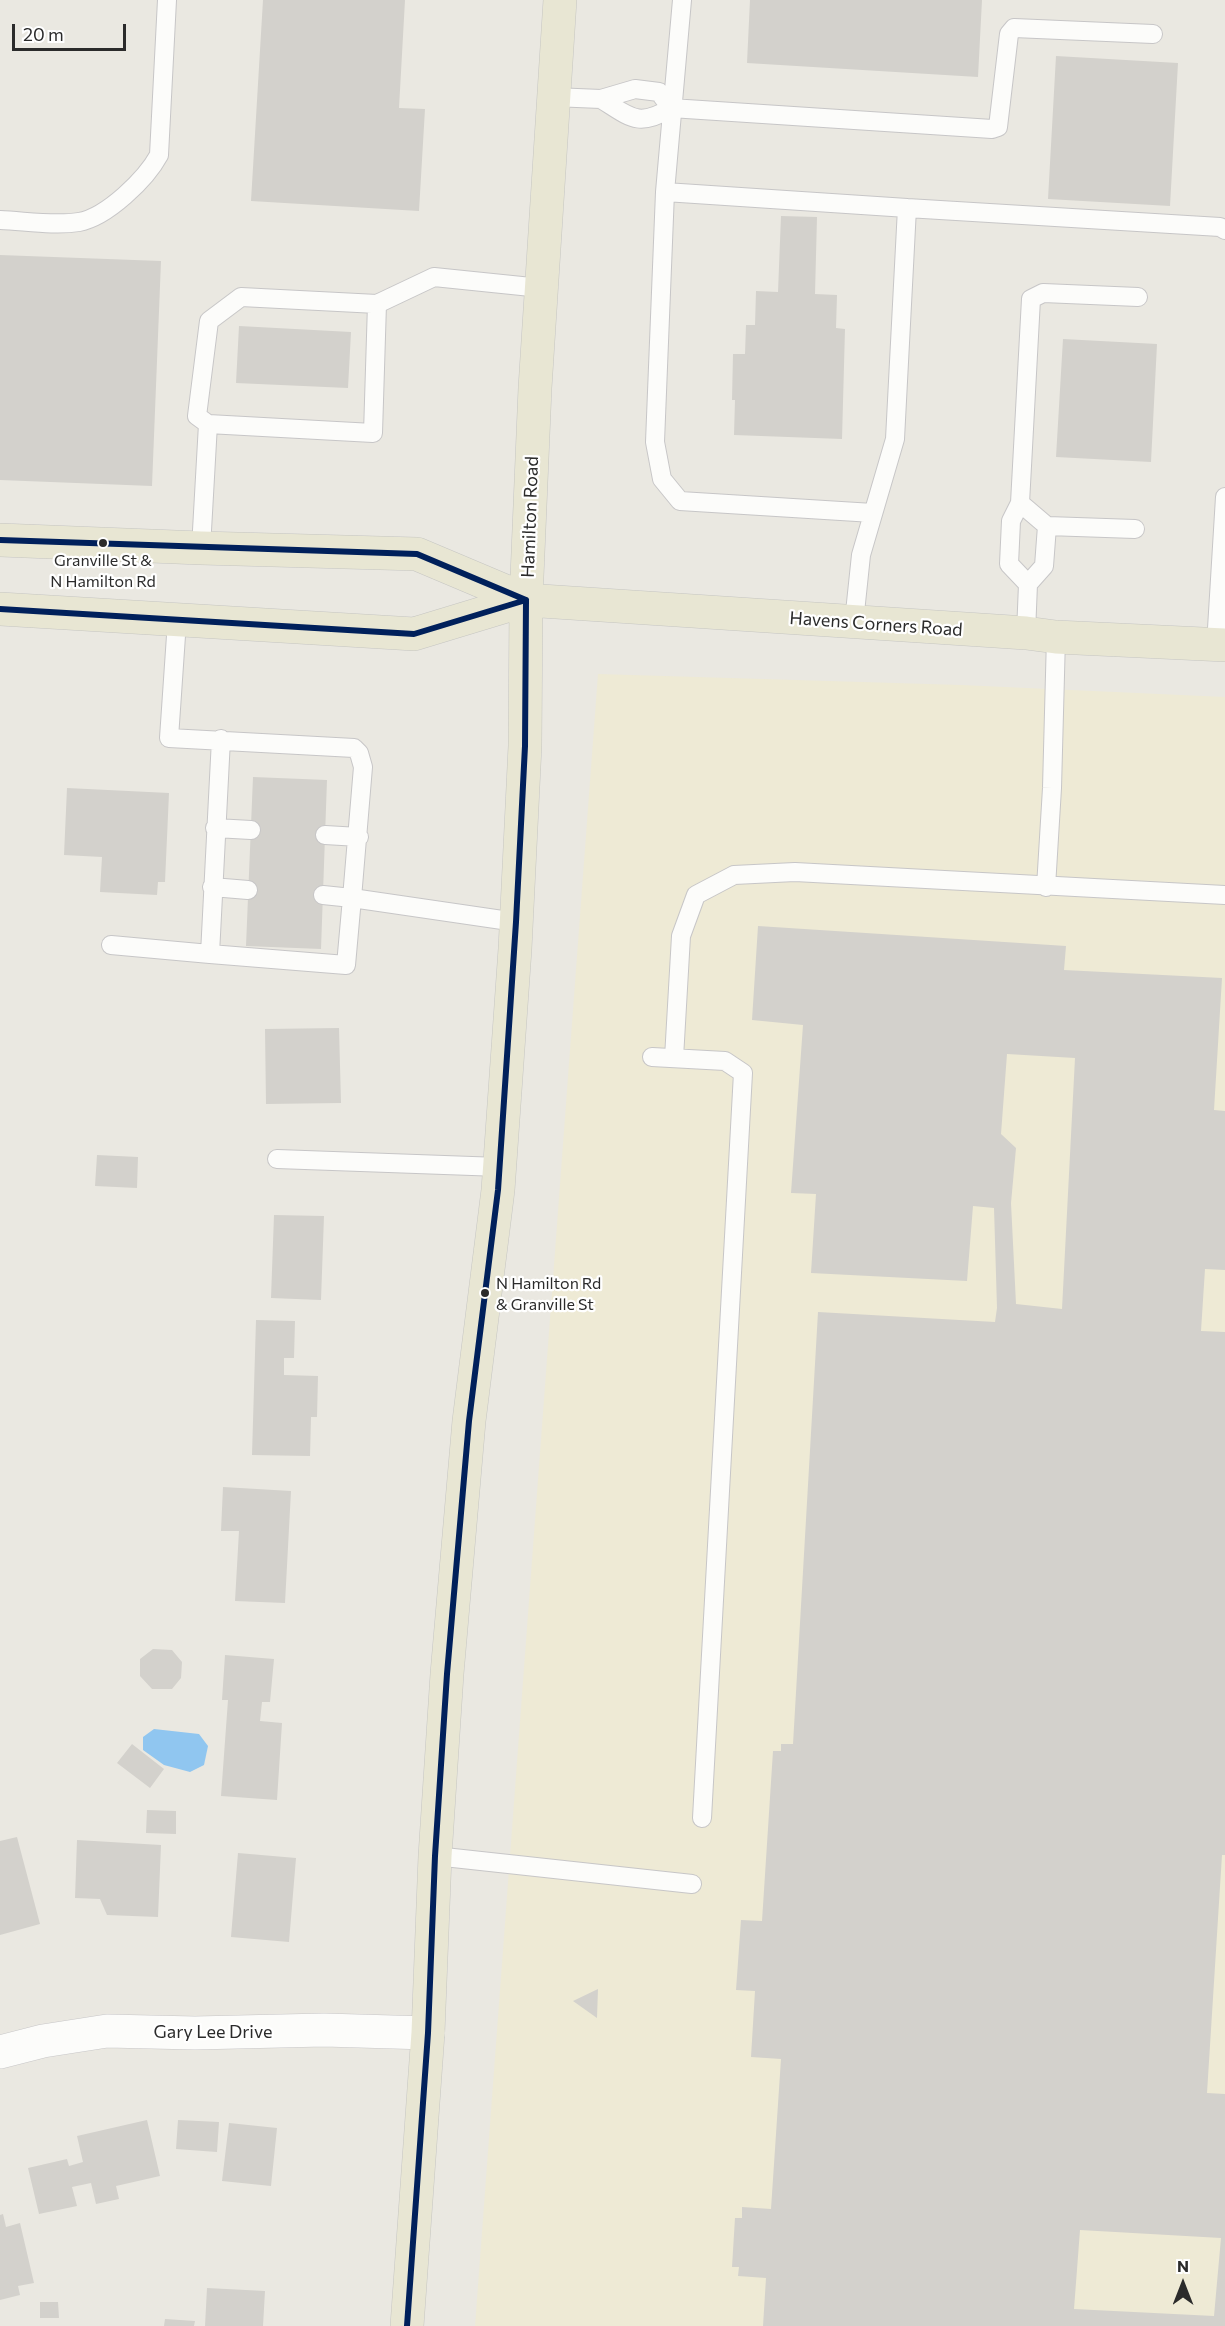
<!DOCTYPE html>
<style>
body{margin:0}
#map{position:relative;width:1225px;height:2326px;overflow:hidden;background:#eae8e1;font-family:Commissioner,sans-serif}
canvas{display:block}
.north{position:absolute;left:1153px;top:2254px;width:60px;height:60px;-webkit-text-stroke:4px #fff;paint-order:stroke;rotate:0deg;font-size:16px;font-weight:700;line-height:24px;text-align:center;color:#2b2b2b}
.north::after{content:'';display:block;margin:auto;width:21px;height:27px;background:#2b2b2b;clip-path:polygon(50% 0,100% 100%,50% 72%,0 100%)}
.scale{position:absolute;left:12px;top:24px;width:114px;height:27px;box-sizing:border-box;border:3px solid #2b2b2b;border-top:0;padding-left:8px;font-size:18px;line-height:21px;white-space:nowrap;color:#2b2b2b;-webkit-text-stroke:4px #fff;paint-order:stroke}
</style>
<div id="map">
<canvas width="1225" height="2326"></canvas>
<div class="north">N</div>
<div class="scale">20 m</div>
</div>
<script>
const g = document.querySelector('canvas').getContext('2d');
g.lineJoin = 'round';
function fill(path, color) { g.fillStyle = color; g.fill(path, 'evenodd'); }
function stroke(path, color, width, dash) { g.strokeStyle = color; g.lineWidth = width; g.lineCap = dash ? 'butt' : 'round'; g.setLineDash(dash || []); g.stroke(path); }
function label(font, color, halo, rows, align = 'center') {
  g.font = font + ' Commissioner,sans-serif'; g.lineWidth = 4.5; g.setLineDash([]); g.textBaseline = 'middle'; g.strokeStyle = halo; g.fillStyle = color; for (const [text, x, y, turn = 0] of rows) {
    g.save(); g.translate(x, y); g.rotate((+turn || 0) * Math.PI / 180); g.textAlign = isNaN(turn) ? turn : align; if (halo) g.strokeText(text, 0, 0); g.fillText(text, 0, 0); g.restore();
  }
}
const education = new Path2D(`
 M598 674 961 685 1225 697V2326H475Z`);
const water = new Path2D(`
 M154 1729 199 1734 208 1746 204 1765 190 1772 164 1765 143 1750V1737Z`);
const building = new Path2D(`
 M263 0H405L399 108 425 109 419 211 251 201Z
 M750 0H982L978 77 747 63Z
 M1056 56 1178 63 1170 206 1048 199Z
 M781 216 817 217 815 294 837 295 836 328 845 329 842 439 734 435 735 400H732L733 354H745L746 325H755L756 291 778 292Z
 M0 255 161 261 152 486 0 480Z
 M239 326 351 332 348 388 236 383Z
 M1063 339 1157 344 1151 462 1056 457Z
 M253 777 327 780 321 949 246 946Z
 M67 788 169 793 165 882H158L157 895 100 892 102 857 64 855Z
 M758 926 1066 946 1064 970 1222 978 1214 1110 1225 1111V1270L1205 1269 1201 1331 1225 1332V1855H1222L1207 2093 1225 2094V2326H763L766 2278 738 2276 739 2267H732L735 2218H742V2207L771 2209 781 2059 751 2057 755 1991 736 1990 741 1920 762 1921 773 1751H781V1744H793L818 1312 995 1322 997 1308 994 1208 973 1206 967 1281 811 1273 816 1194 791 1193 803 1025 752 1020ZM1007 1054 1075 1058 1062 1309 1016 1304 1011 1203 1016 1148 1001 1134ZM1080 2230 1221 2238 1214 2316 1074 2309Z
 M339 1028 341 1103 266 1104 265 1029Z
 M97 1155 138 1157 137 1188 95 1186Z
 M274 1215 324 1216 321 1300 271 1298Z
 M256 1320 295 1321 294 1358H284V1375L318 1376 317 1417H311L310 1456 252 1455Z
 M223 1487 291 1491 285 1603 235 1601 239 1531H221Z
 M153 1649 172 1650 182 1662 181 1678 172 1689H152L140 1676V1659Z
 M225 1655 274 1659 270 1702H262L260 1721 282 1723 277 1800 221 1796 228 1700H222Z
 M132 1744 164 1769 150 1788 117 1763Z
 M147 1810 176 1811V1834L146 1833Z
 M17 1837 40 1924 0 1935V1841Z
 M77 1840 161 1845 158 1917 107 1915 100 1899 75 1898Z
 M238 1853 296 1858 289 1942 231 1937Z
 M598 1989 597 2018 573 2001Z
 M147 2120 160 2176 116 2186 119 2199 96 2204 91 2183 72 2187 77 2206 39 2214 28 2168 67 2159 69 2166 83 2162 77 2136Z
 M178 2120 219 2122 217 2152 176 2149Z
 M229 2123 277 2128 271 2186 222 2181Z
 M3 2214 6 2227 20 2223 34 2283 18 2286 20 2295 0 2300V2215Z
 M207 2288 265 2291 263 2326H205Z
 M40 2302H58L59 2318H40Z
 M165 2319 195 2321 194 2326H164Z`);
const service = new Path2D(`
 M553 97 601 99 635 89 659 92 671 108
 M601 99C630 117 638 128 671 108L992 129 998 127 1009 34 1014 28 1153 34
 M665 192 682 0
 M907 208 1220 227 1225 230
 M0 220C25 221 54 226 79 222 107 217 146 179 159 155L167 0
 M377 304 373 433 208 424 197 416 209 321 241 297 377 304 434 277 541 288
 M1020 503 1047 526 1135 529
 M201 548 208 424
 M1028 584 1009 564 1011 521 1020 503 1031 299 1043 293 1138 297
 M177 621 169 738 354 748 359 753 363 767 352 898 516 922
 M854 622 861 555 895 439 907 208 665 192 655 442 662 479 680 501 873 513
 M1026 633 1028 584 1044 566 1047 526
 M1216 645 1225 497
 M221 739 210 954 346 965 352 898 323 895
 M215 828 251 830
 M325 835 359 837
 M212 887 248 890
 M1046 887 1052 788 1056 637
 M111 945 210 954
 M652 1057 725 1061 743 1073 702 1818
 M674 1058 681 936 696 895 734 875 795 872 1225 895
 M277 1159 500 1167
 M435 1856 692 1884`);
const minor = new Path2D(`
 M0 2052 43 2041 107 2031 195 2033 324 2030 428 2033`);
const primary = new Path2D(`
 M0 540 201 548 417 554 526 600 1026 633 1056 637 1225 645
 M0 609 414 634 526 600
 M407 2326 428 2033 435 1856 447 1674 469 1421 498 1190 515 949 525 746 526 600 535 388 560 0`);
const bus1 = new Path2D(`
 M0 540 417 554 526 600
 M0 609 414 634 526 600
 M407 2326 428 2033 435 1856 447 1674 469 1421 498 1190 516 922 525 746 526 600`);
const markers = [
 [103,543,5,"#2b2b2b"],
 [485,1293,5,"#2b2b2b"]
];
const busNames = [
 ["Granville St &",103,561],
 ["N Hamilton Rd",103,582],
 ["N Hamilton Rd",496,1284,"left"],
 ["& Granville St",496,1305,"left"]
];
const streetNames = [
 ["Hamilton Road",530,517,-88],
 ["Havens Corners Road",876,624,4],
 ["Gary Lee Drive",213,2032]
];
fill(education, '#eeead5');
fill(water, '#90c6f0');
fill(building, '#d3d1cc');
stroke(service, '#c7c6c7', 20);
stroke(minor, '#c7c6c7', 34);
stroke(primary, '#c5c5c2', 34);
stroke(service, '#fcfcfa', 18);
stroke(minor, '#fcfcfa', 33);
stroke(primary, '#e8e6d3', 33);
stroke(bus1, '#00205b', 6);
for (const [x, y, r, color] of markers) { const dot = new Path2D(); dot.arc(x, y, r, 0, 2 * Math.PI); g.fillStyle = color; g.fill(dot); stroke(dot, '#fff', 2); }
label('16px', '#2b2b2b', '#fff', busNames);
label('18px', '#2b2b2b', '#fff', streetNames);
</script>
